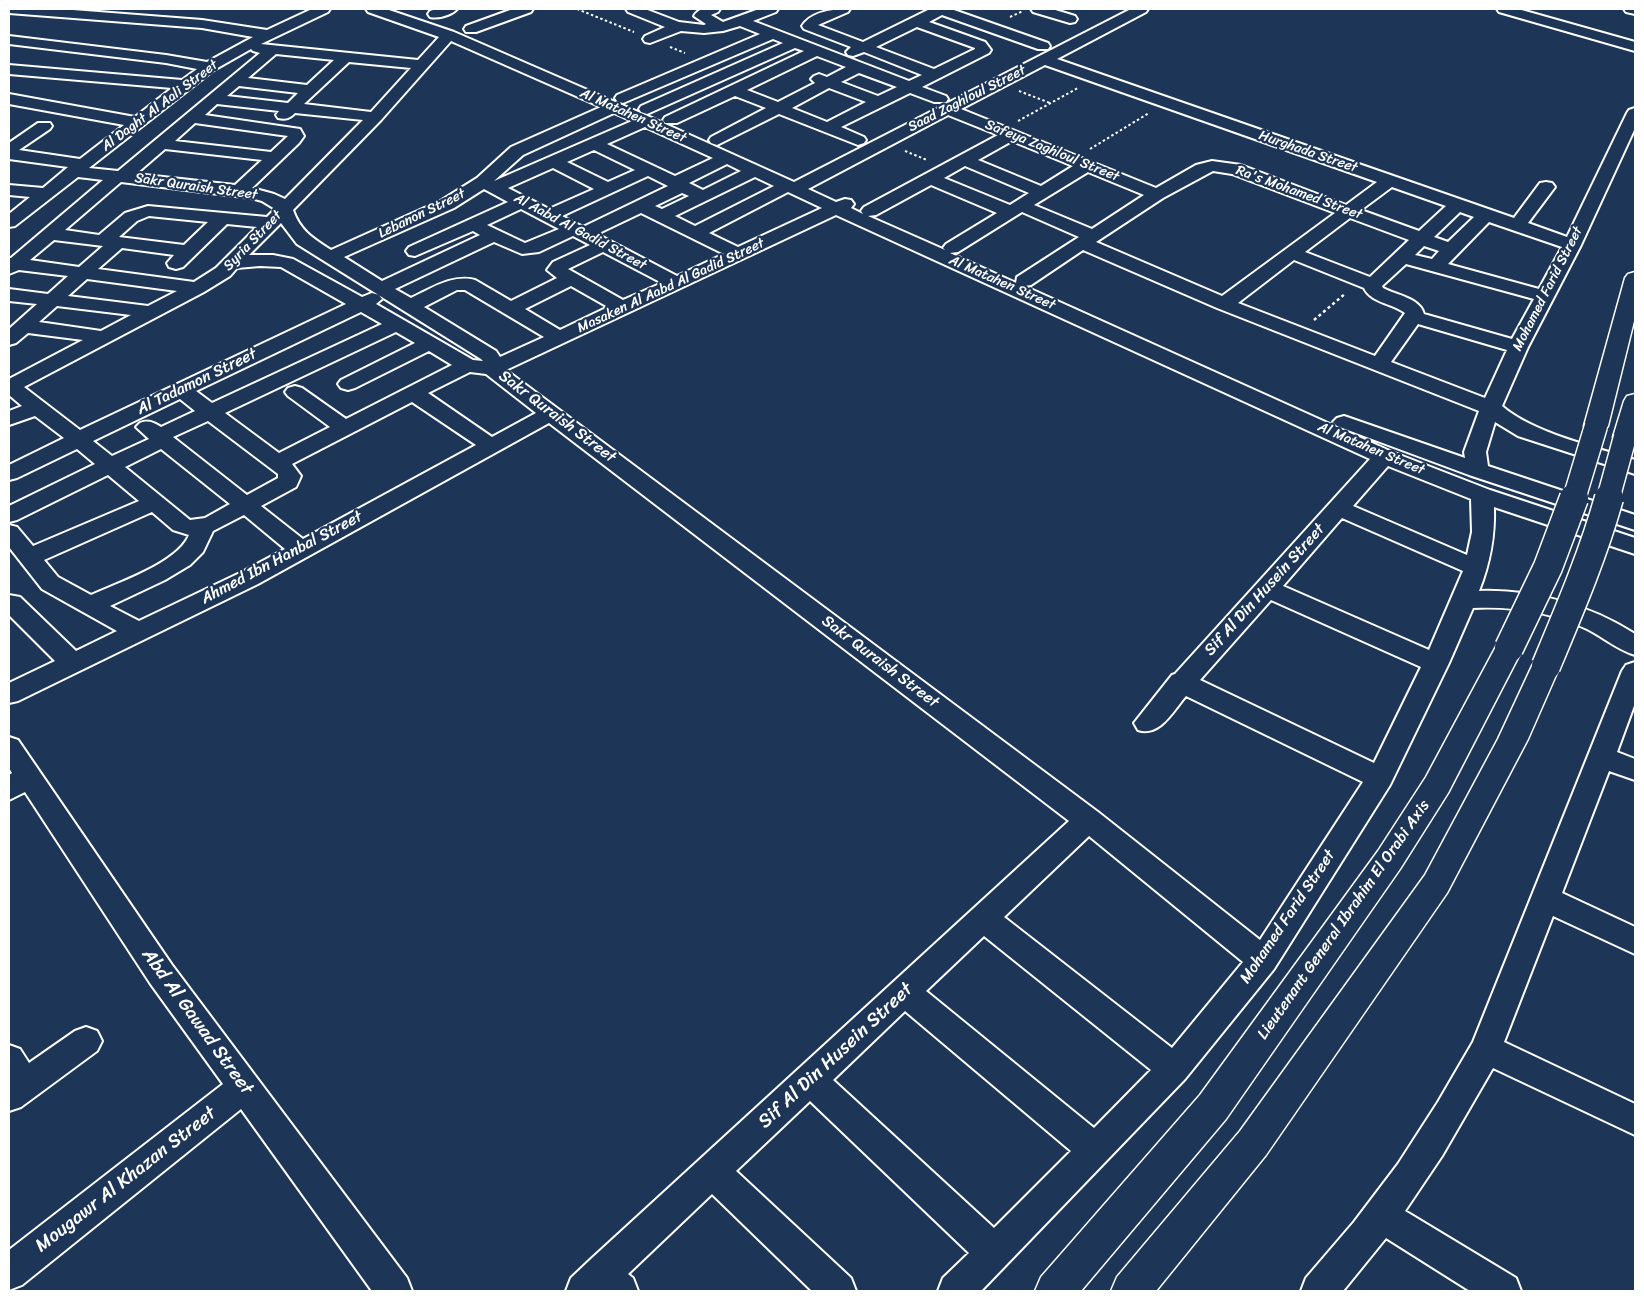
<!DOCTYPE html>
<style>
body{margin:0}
#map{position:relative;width:1644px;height:1300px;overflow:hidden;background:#1d3557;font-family:Sriracha,sans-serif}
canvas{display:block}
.frame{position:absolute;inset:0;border:10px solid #fff;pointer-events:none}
</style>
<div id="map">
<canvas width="1644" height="1300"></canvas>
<div class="frame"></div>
</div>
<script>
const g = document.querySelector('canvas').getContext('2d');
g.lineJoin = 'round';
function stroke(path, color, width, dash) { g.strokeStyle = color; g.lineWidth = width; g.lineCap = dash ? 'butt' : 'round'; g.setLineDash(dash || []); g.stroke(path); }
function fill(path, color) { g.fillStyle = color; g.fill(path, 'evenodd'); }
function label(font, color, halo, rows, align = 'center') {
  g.font = font + ' Sriracha,sans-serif'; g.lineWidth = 4.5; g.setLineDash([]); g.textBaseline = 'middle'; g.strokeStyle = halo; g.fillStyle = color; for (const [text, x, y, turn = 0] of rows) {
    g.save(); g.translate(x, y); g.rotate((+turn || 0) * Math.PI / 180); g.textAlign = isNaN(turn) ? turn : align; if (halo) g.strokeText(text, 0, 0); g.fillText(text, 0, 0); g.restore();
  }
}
const pathFar1 = new Path2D(`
 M577 9 634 32
 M1010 17 1023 11
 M670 47 685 53
 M1019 91 1050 103
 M1018 121 1078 88
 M1090 149 1149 113
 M905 151 927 160`);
const path = new Path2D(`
 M1314 320 1346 293`);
const minor = new Path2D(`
 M9 9H60L202 20 267 30 312 9H330L328 12 261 44 418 60 439 37 368 12 366 9H386L454 32 652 118 794 182 1131 9H1148L1146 12 1057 59 1514 218 1540 183 1546 182 1552 183 1555 187 1528 223 1567 237 1627 113 1629 110 1635 108V128L1581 245 1528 347 1502 406C1533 433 1595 447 1635 460V474L1518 436 1495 422 1486 452 1488 466 1635 515V530L1469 475 1337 426 1333 422 1337 418 1344 416 1465 458 1464 452 1479 411 1217 308 1083 250 1031 285 1024 286 1392 452 1490 490 1635 538V554L1494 507C1495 537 1490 563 1479 591 1533 589 1590 605 1635 634V655C1618 650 1603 637 1587 629 1551 612 1512 606 1473 608L1449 663 1390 785 1274 969 1185 1079 981 1291H938L943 1278 969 1253 810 1101 736 1171 851 1278 856 1291H812L712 1194 628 1274 633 1278 638 1291H566L571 1278 590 1260 1069 821 549 423 258 584 18 701 9 703V683L55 661 9 615V595L20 597 76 651 117 631 42 589 9 547V525L17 527 33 546 139 501 108 475 17 520 9 522V506L95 464 77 449 17 478 9 480V465L64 438 35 416 9 425V411L22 406 9 395V379L83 340 28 333 16 343 9 345V329L37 304 9 301V289L48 294 68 276 19 270 9 274V258H11L103 180 78 177 15 226 9 227V214L30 197 9 195V185L43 188 68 167 9 159V143L38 123H50L52 126 50 129 19 150 80 159 124 125 9 104V94L135 117 172 88 9 74V65L182 80 197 69 166 63 9 44V36L166 55 207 62 253 37 202 28 9 13ZM451 41 601 107 511 147 477 178 442 200 331 250C314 239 300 231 293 210L381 120ZM251 49 253 51 260 53 118 171 89 168 214 70ZM276 54 334 60 307 85 248 78ZM349 62 411 68 371 112 304 104ZM1045 65 1377 182 1346 205 1241 165 1212 161 1196 165 1156 188 961 109ZM239 86 298 93 288 103 227 96ZM217 104 279 111 276 115 278 118C286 120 290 118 295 113L363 120 285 199 274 194 252 188 299 143 304 136 300 129 205 115ZM614 113 632 121 494 181 523 155ZM948 115 998 135 864 207 861 211 863 214 851 208 854 204 851 200 845 199 836 202 808 189ZM195 123 288 136 271 152 175 141ZM645 127 713 158 675 176 607 144ZM1012 141 1073 166 1041 186 978 160ZM165 149 262 160 235 185 136 174ZM594 150 635 170 608 182 567 162ZM727 164 741 171 703 190 689 183ZM965 166 1029 193 1010 205 944 178ZM553 168 594 189 549 209 508 188ZM1213 171 1232 174 1335 213 1222 296 1096 242 1163 198ZM1088 172 1144 195 1092 229 1034 205ZM648 176 668 186 583 227 562 216ZM755 177 774 186 695 226 675 216ZM121 182 251 198 262 201 275 209 267 217 148 206 125 213 99 235 65 230ZM931 185 997 213 946 244 943 248 945 250 868 216 876 215ZM1392 187 1446 206 1419 231 1361 210ZM484 189 508 202 409 247 406 251 409 255 415 256 473 231 480 235 382 281 344 257 454 208ZM788 192 822 208 738 247 709 233ZM682 193 689 196 662 209 655 206ZM521 209 559 229 525 243 487 225ZM1022 212 1079 237 1017 277 1016 283 950 253 958 252ZM1460 212 1474 217 1448 242 1434 237ZM641 213 724 254 677 276 597 234ZM836 215 1370 459 1175 674 1172 675 1134 723 1138 730C1160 737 1173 711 1186 696L1363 782 1260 940 1098 812 506 370ZM149 216 208 222 184 245 119 237 137 221ZM1350 218 1409 240 1370 277 1305 252ZM1489 222 1562 247 1539 289 1448 264ZM281 223 297 244 481 359 483 361 473 360 376 304 382 299 379 295 372 293 362 297 293 259 273 255H249ZM227 224 257 227 216 268 194 282 98 269 122 248 174 255 167 263 169 267 176 269 183 267ZM573 236 590 245 553 262 547 270 557 278 511 301 475 280C451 274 431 289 411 298L395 289 494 242 522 254 539 252ZM54 240 103 246 79 267 30 260ZM1424 246 1439 251 1432 259 1415 255ZM603 252 662 283 623 300 568 269ZM1294 260 1364 288C1371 303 1392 303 1405 313L1375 356 1238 303ZM1406 264 1534 299 1512 339 1424 314C1420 298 1396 295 1383 288L1382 286ZM260 266 281 267 346 304 80 430 24 387 204 292 230 276 237 268ZM87 279 177 291 148 306 68 296ZM571 286 608 307 560 330 525 309ZM457 290H465L544 337 500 357 496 351 424 307ZM57 306 131 315 101 331 39 322ZM361 312 382 324 212 403 196 391ZM1418 324 1507 350 1485 398 1391 362ZM396 332 415 343 341 380 338 384 341 388 348 390 355 388 429 351 452 365 346 419 302 388 295 386 288 388 285 392 288 396 330 427 279 453 225 413ZM470 372 486 374 536 413 492 437 428 393ZM180 399 195 411 161 427C153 422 148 420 140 423L136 427 149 439 112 456 93 441ZM412 402 476 445 303 539 261 506 296 487 301 476 292 464ZM208 421 278 474V478L247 495 173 437ZM161 449 230 504 205 518 190 520 125 467ZM1388 466 1471 499 1472 532 1467 555 1353 506ZM152 512 173 530 189 535C178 563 117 583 91 595L58 577 44 560ZM244 515 285 549 242 572 139 621 110 606 165 580 190 565 203 552 213 531ZM1342 518 1463 571 1429 650 1283 586ZM1271 600 1421 667 1374 763 1200 680ZM1089 836 1243 962 1172 1048 1004 917ZM984 936 1151 1070 1094 1128 926 991ZM905 1011 1071 1151 994 1228 833 1080Z
 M437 9H457C452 15 438 19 430 17L428 14 430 11Z
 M513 9H533L531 12 476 32H466L464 29 466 26Z
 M626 9H645L679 22 704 25 706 24 694 16C700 6 710 9 720 9L718 12 711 15 723 22 759 9H778L776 12 753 21 909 81 922 75 864 52 853 56 848 55 846 52 851 47 804 29 802 26C812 11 833 9 850 9L848 12 818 25 863 42 930 9H951L1048 43 1050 46 1048 49H1038L942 15 929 22 985 42 991 50 989 53 922 87 946 96 948 99 946 102H934L910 93 841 127 864 137 866 140 864 143 858 145 779 114 717 145 711 143 709 140 711 137 766 108 735 96 677 123H665L663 120 665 117 804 51 795 48 647 114 641 112 639 109 641 106 783 43 773 39 623 103 617 101 615 98 617 95 760 34 740 26 723 31 704 33 681 31 650 43 645 42 643 39 645 36 665 27 628 12ZM917 27 975 48V49L934 69 876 47ZM817 56 846 67 827 77 819 74 814 76 811 79 815 83 778 102 747 90ZM859 73 897 87 878 96 841 82ZM829 88 866 102 827 122 792 108Z
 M1031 9H1052L1075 16 1077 19 1075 22 1070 23 1033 12Z
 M1497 9H1518L1635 42V51L1499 12Z
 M1624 9H1635V14L1626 12Z
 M1635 662V703L1617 752 1635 759V780L1609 771 1562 893 1635 927V954L1553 916 1504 1042 1635 1104V1135L1493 1068 1442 1156 1405 1211 1516 1278 1521 1291H1470L1386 1238 1343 1291H1301L1306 1278 1354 1222 1398 1164 1438 1102 1473 1042 1622 671 1626 665Z
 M9 737 18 740 172 965 407 1278 412 1291H372L241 1109 22 1285 9 1290V1250L223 1084 150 983 25 792 9 800V775L12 773 9 768Z
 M86 1027 97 1031 102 1041 97 1051 21 1107 9 1111V1045L20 1049 29 1063 75 1031Z`);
const major = new Path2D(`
 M1635 272V317L1608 426 1604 431 1596 433 1588 431 1584 426 1625 278 1628 274Z
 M1635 394V439L1633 442 1625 444 1617 442 1613 437 1624 401 1627 396Z
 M1509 638 1519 641 1523 648 1448 793 1400 869 1226 1119 1081 1291H1035L1041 1277 1200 1095 1378 851 1426 777 1499 641Z
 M1546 656 1556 659 1560 666 1528 739 1447 893 1266 1155 1156 1291H1111L1117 1277 1240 1131 1425 875 1498 739 1532 666 1536 659Z`);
const majorBridgeFar1 = new Path2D(`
 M1574 499 1596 426
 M1608 499 1625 437`);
const majorBridge = new Path2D(`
 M1509 648 1548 567 1574 498
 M1546 666C1569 611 1593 555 1609 498`);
const farStreetnames = [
 ["Saad Zaghloul Street",967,99,-27],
 ["Al Daght Al Aali Street",160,106,-37],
 ["Al Matahen Street",633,116,24],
 ["Safeya Zaghloul Street",1052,151,22],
 ["Hurghada Street",1308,152,19],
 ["Sakr Quraish Street",196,187,8],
 ["Ra's Mohamed Street",1299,193,20],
 ["Lebanon Street",422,214,-26],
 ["Al Aabd Al Gadid Street",580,232,28],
 ["Syria Street",253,241,-46],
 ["Al Matahen Street",1002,283,24],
 ["Masaken Al Aabd Al Gadid Street",671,286,-25],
 ["Mohamed Farid Street",1548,289,-63],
 ["Al Matahen Street",1371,449,23]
];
const streetNames = [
 ["Al Tadamon Street",197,382,-26],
 ["Sakr Quraish Street",557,417,37],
 ["Ahmed Ibn Hanbal Street",282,558,-28],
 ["Sif Al Din Husein Street",1265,590,-48],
 ["Sakr Quraish Street",880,662,37],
 ["Mohamed Farid Street",1288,917,-56],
 ["Lieutenant General Ibrahim El Orabi Axis",1344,920,-55]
];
const nearStreetnames = [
 ["Abd Al Gawad Street",197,1022,54],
 ["Sif Al Din Husein Street",836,1056,-43],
 ["Mougawr Al Khazan Street",126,1180,-38]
];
stroke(minor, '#fff', 4);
stroke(major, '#fff', 3);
stroke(pathFar1, '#fff', 2, [2.5, 2.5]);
stroke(path, '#fff', 2.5, [3, 3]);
fill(minor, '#1d3557');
fill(major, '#1d3557');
stroke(majorBridgeFar1, '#fff', 25, []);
stroke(majorBridge, '#fff', 31, []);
stroke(majorBridgeFar1, '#1d3557', 22);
stroke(majorBridge, '#1d3557', 28);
label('14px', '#fff', '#1d3557', farStreetnames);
label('16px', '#fff', '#1d3557', streetNames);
label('19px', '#fff', '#1d3557', nearStreetnames);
</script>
